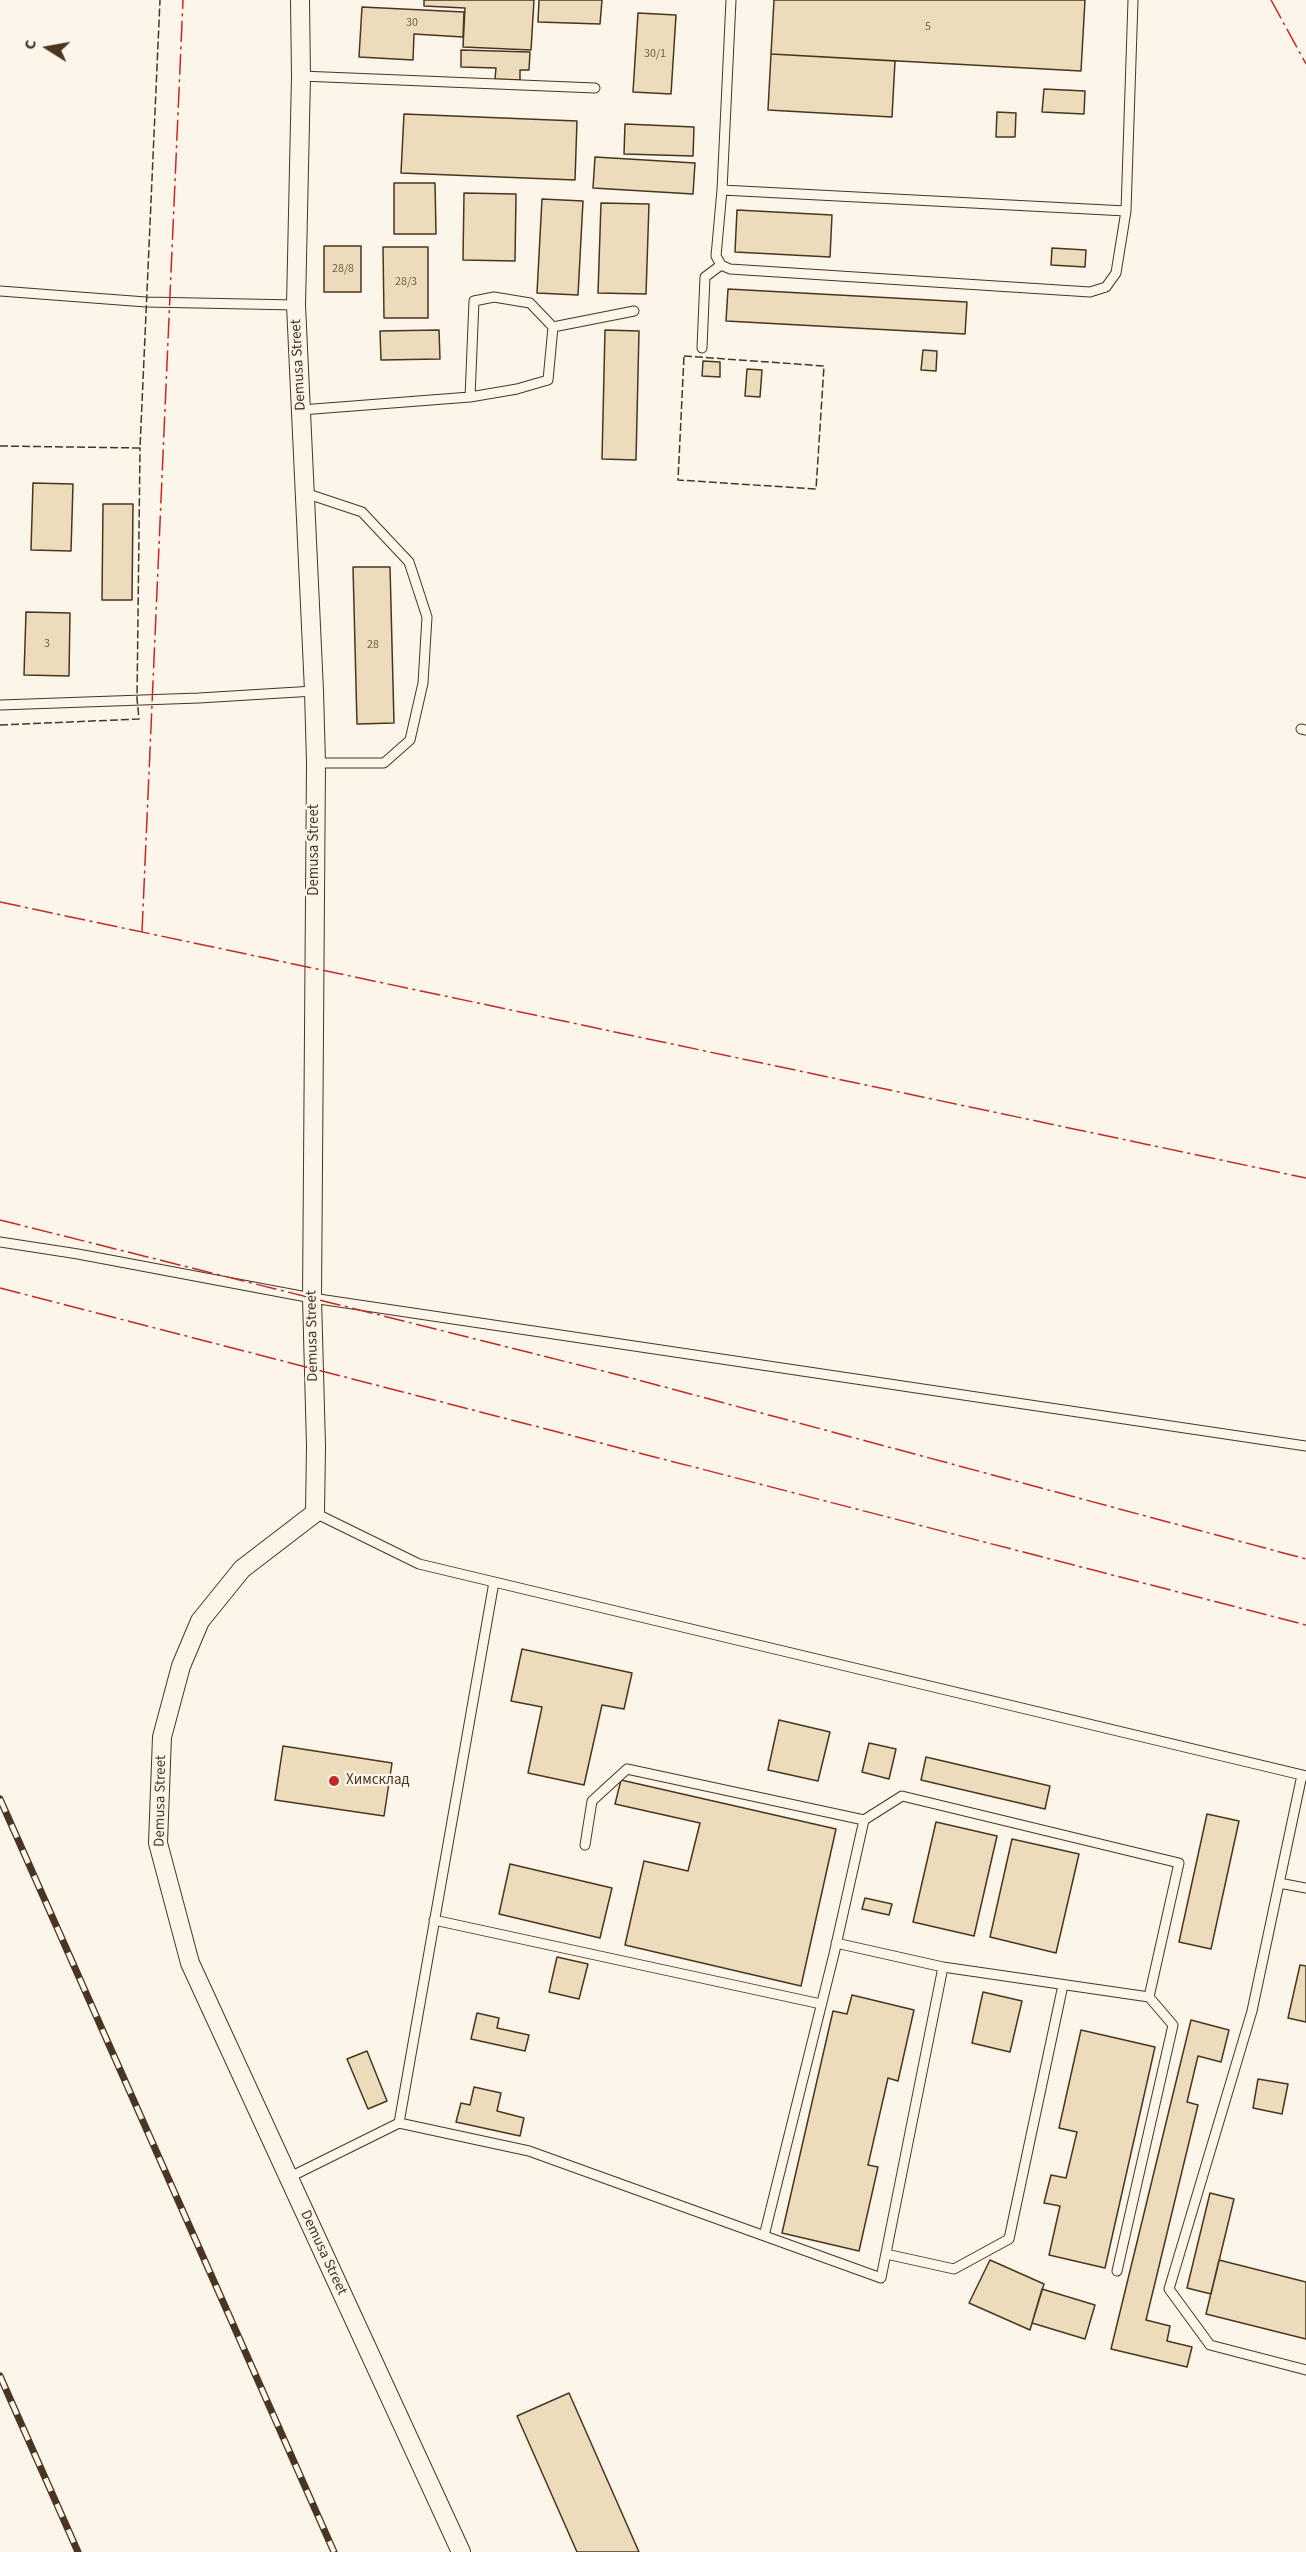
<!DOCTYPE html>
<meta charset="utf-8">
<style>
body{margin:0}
#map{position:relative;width:1306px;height:2552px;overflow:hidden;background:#fbf6e9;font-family:"Source Sans 3",sans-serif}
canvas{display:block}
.north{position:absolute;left:18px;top:18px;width:60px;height:60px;-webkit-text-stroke:4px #fbf6e9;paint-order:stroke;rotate:281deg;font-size:16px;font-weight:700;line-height:24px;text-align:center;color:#4a3520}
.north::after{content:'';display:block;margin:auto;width:21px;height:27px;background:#4a3520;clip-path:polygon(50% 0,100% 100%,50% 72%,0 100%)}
</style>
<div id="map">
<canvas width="1306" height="2552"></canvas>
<div class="north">С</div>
</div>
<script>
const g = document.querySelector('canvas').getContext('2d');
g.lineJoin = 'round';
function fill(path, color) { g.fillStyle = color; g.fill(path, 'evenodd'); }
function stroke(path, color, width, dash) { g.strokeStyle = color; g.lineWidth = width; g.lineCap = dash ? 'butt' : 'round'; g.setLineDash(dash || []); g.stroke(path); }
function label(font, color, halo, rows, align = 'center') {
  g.font = font + ' "Source Sans 3",sans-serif'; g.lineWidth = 4.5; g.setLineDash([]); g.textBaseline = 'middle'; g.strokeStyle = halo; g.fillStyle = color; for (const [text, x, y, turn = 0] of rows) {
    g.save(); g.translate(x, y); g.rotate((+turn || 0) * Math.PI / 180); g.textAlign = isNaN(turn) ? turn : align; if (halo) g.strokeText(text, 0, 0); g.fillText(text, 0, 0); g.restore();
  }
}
const building = new Path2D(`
 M424 0H534L531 50 463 47 465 8 424 6Z
 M539 0H602L600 24 538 22Z
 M774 0H1085L1081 71 771 54Z
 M362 7 464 12 463 37 414 34 413 60 359 57Z
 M638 13 676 15 671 94 633 92Z
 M461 50 530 52 529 70H520V80L495 79 496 68 461 67Z
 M771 54 895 61 892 117 768 110Z
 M1044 89 1085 91 1084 114 1042 112Z
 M997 112 1016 113 1015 137H996Z
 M404 114 577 121 575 180 401 173Z
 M625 124 694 127 693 156 624 154Z
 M595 157 695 163 693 194 593 188Z
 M394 183H435L436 234H394Z
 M464 193 516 194 515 261 463 260Z
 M542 199 583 201 578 295 537 293Z
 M601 203 649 204 646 294 598 293Z
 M737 210 832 215 830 257 735 252Z
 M324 246H361V292H324Z
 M383 247H428V318H384Z
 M1052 248 1086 250 1085 267 1051 265Z
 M728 289 967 302 965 334 726 321Z
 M439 330 440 359 381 360 380 331Z
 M605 330 639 331 636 460 602 459Z
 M923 350 937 351 936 371 921 370Z
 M703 361 720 362V377L702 376Z
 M747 369 762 370 760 397 745 396Z
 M33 483 73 484 71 551 31 550Z
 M103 504H133L132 600H102Z
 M353 567H390L394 723 357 724Z
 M26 612 70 613 69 676 24 675Z
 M522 1649 632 1673 624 1709 602 1705 584 1785 528 1773 542 1707 511 1701Z
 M779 1720 830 1732 818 1781 768 1770Z
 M869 1743 896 1749 889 1779 862 1772Z
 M283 1746 392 1763 384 1816 275 1800Z
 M926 1757 1050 1786 1045 1809 921 1780Z
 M621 1780 836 1829 801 1986 625 1945 644 1861 688 1871 700 1823 615 1804Z
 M1207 1814 1239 1821 1211 1949 1179 1942Z
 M936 1822 997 1836 974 1936 913 1922Z
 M1012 1839 1079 1854 1056 1953 990 1937Z
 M510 1864 612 1888 600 1938 499 1914Z
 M865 1898 892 1904 889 1915 862 1909Z
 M557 1957 588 1964 579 1999 549 1992Z
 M1300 1965 1306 1966V2022L1288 2018Z
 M983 1992 1022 2001 1010 2052 972 2043Z
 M852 1995 914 2010 898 2081 888 2078 868 2165 878 2167 859 2251 782 2233 833 2011 847 2014Z
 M477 2013 499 2018 497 2028 529 2035 525 2051 471 2039Z
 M1191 2020 1229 2030 1221 2062 1198 2056 1187 2102 1198 2105 1146 2320 1170 2326 1167 2341 1192 2347 1187 2367 1111 2349Z
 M1081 2030 1155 2047 1105 2268 1049 2255 1060 2206 1044 2203 1051 2175 1066 2178 1077 2132 1059 2128Z
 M367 2051 387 2101 368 2109 347 2059Z
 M1258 2079 1288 2084 1282 2114 1253 2108Z
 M474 2087 501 2093 497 2111 524 2118 520 2136 456 2122 461 2103 470 2105Z
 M1210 2193 1234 2199 1211 2294 1187 2288Z
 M990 2260 1044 2284 1030 2330 969 2303Z
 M1219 2260 1306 2282V2339L1206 2314Z
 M1042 2289 1095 2305 1085 2339 1032 2323Z
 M569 2393 639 2552H577L517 2416Z`);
const service = new Path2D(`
 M731 0 722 190 1126 211 1133 0
 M301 76 595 88
 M722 190 716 256 721 265 730 269 1090 292 1106 287 1116 273 1126 211
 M0 291 146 302 296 305
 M553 327 634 311
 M702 348 705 277 721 265
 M301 410 470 397 474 301 494 297 530 303 553 327 548 380 517 389 470 397
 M305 493 362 512 409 562 427 617 423 683 410 740 384 763H316
 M0 705 199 698 314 691
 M1301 729 1306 730
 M0 1242 78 1254 312 1298 1306 1446
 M315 1513 419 1564 1306 1776
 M1302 1775 1252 2011 1169 2289 1210 2345 1306 2370
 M585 1845 592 1801 627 1769 864 1820 902 1796 1179 1863 1149 1997 943 1967 836 1943
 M1279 1883 1306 1888
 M434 1920 821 2004
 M399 2123 529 2151 881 2278 943 1967
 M288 2178 399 2123 494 1582
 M764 2236 834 1954 864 1820
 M886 2254 954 2269 1009 2239 1063 1985
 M1117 2271 1173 2025 1149 1997`);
const minor = new Path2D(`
 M300 0 301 76 296 305 314 691 316 763 312 1298 316 1446 315 1513 242 1569 200 1621 181 1666 162 1737 158 1843 190 1963 461 2552`);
const rail = new Path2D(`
 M0 1799 334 2552
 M0 2376 78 2552`);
const fence = new Path2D(`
 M684 356 824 366 816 489 678 480Z
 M0 446 140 448 160 0
 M0 725 139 719 137 699 140 448H138`);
const power = new Path2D(`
 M1271 0 1306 64
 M0 902 1306 1178
 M142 932 183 0
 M0 1220 631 1378 1306 1559
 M0 1288 1306 1625`);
const markers = [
 [334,1781,6,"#c62828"]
];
const numberNames = [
 ["30",412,23],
 ["5",928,27],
 ["30/1",655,54],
 ["28/8",343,269],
 ["28/3",406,282],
 ["3",47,644],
 ["28",373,645]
];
const streetNames = [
 ["Demusa Street",299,365,-93],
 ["Demusa Street",315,850,-90],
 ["Demusa Street",313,1336,-91],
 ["Demusa Street",161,1801,-89],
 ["Demusa Street",323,2253,65]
];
const poiNames = [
 ["Химсклад",346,1781]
];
fill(building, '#ecdcbc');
stroke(building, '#4a3520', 1.5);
stroke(service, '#4a3520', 11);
stroke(minor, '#4a3520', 20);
stroke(service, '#fbf6e9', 9);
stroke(minor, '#fbf6e9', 18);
stroke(rail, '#4a3520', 7);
stroke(rail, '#fbf6e9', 4.5, [14]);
stroke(fence, '#4a3520', 1.5, [8, 3]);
stroke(power, '#c62828', 1.5, [21, 4.5, 3, 4.5]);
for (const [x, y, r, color] of markers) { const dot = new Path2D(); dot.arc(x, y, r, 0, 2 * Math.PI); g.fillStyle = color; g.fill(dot); stroke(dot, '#fbf6e9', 2); }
label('12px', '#725f47', null, numberNames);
label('15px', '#4a3520', '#fbf6e9', streetNames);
label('15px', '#4a3520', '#fbf6e9', poiNames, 'left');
</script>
